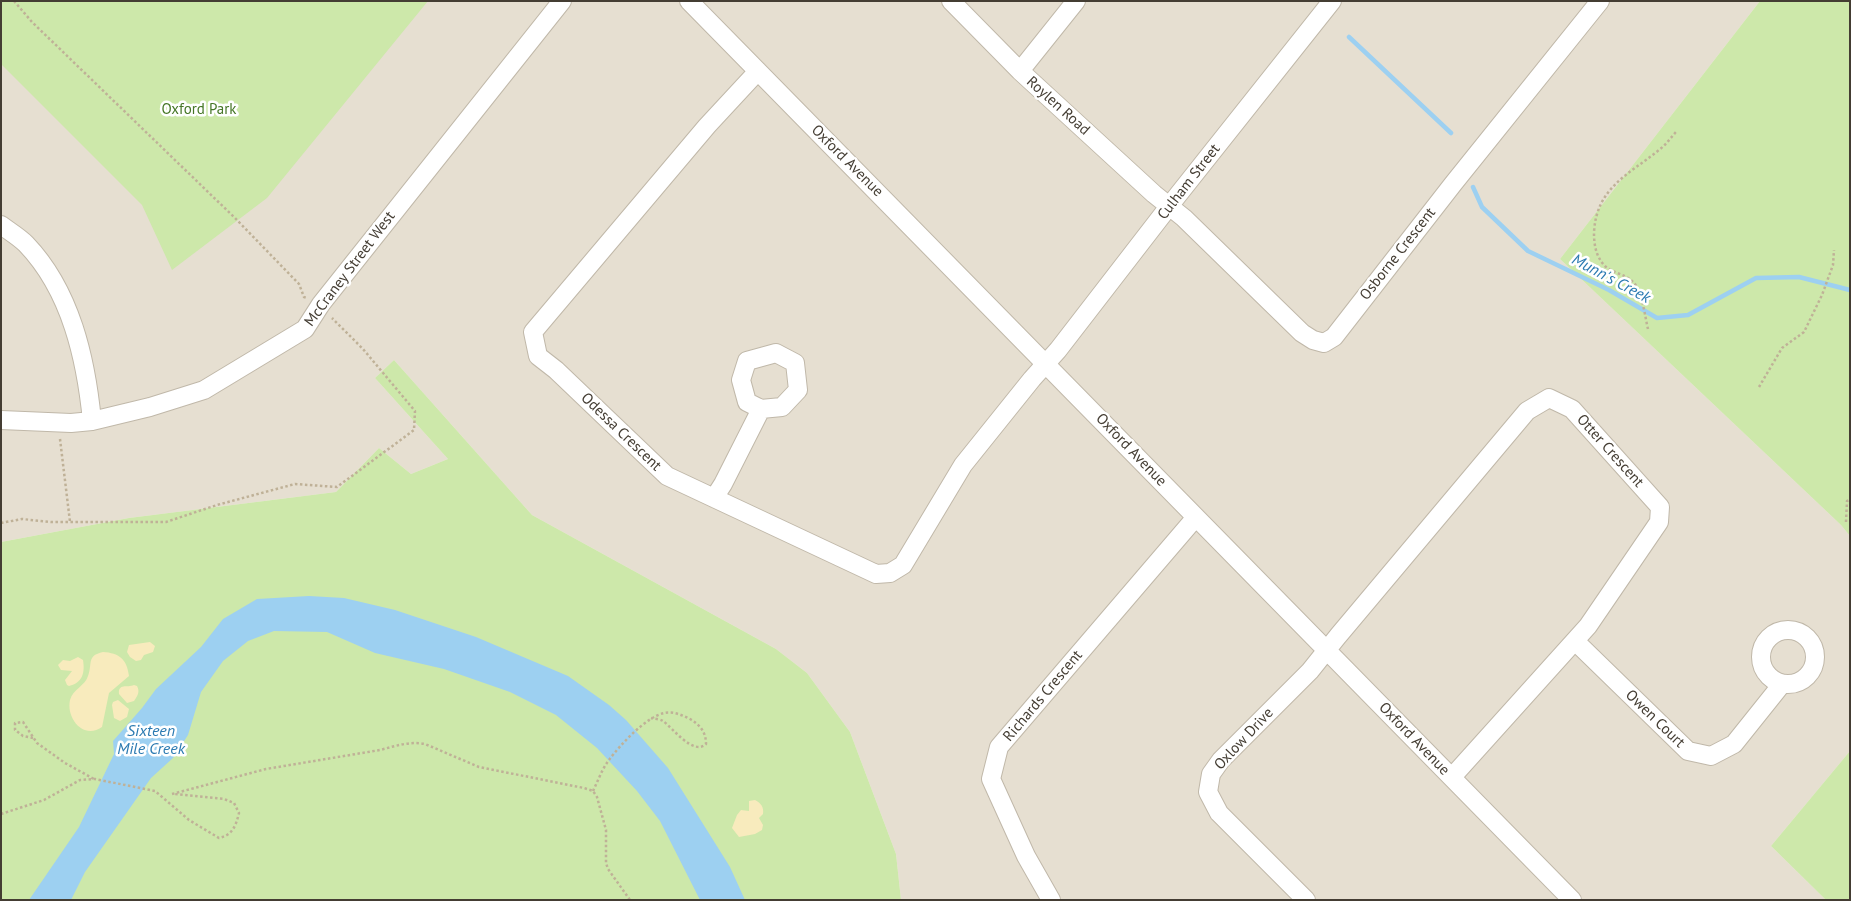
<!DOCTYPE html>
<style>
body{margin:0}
#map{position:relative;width:1851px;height:901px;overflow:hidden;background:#f2ede3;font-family:"PT Sans",sans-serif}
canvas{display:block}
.frame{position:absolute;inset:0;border:2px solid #443d33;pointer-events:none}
</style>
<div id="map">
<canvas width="1851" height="901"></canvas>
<div class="frame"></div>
</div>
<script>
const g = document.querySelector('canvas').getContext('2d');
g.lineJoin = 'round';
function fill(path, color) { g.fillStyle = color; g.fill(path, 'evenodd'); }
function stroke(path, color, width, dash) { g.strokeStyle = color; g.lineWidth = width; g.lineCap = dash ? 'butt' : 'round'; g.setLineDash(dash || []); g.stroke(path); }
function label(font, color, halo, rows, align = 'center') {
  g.font = font + ' "PT Sans",sans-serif'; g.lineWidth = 5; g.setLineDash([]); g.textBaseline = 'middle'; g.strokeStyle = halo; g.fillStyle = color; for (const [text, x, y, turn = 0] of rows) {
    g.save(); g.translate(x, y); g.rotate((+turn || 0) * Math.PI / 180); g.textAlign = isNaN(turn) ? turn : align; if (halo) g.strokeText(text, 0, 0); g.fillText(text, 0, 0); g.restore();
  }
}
const residential = new Path2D(`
 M1 1H1760L1560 259 1841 525 1850 536V751L1771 846 1826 900H901L896 854 850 732 807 673 776 649 532 515 394 360 375 378 448 459 411 474 379 448 336 492 129 518 1 542Z`);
const green = new Path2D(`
 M1 1H428L267 198 172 270 142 205 1 64Z
 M1760 1H1850V536L1841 525 1560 259Z
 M394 360 532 515 776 649 807 673 850 732 896 854 901 900H1V542L129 518 336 492 379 448 411 474 448 459 375 378Z
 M1850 751V900H1826L1771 846Z`);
const sand = new Path2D(`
 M150 642 155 646 153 652 144 655 141 660 136 661 130 657 127 652 129 645Z
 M103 652C119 653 127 659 129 676L109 693 102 727C84 740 66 719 70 700 73 689 85 686 88 676 93 663 86 656 103 652Z
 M78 657 83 660C85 672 83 683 69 686L67 685 65 680 72 671 61 670 58 665 63 660 70 661Z
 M134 685 137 686C140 692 138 695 134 701L127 703 119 694C118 683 127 688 134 685Z
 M118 700 129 709 127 717 120 721 114 718 112 705 113 702Z
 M755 800C761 803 764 807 763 814L759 818 763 825 762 830 755 834 739 837 732 828 737 815 741 810 749 811V801Z`);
const water = new Path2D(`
 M309 596 344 598 395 610 476 637 568 676 609 705 626 720 668 768 730 867 745 900H700L660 821 637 791 597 748 556 715 510 692 444 669 375 653 327 632 274 631 248 641 223 661 201 692 188 735 173 758 151 778 85 872 71 900H29L79 827 114 754 113 741 142 708 156 689 201 647 223 619 257 599Z`);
const stream = new Path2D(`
 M1349 37 1451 133
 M1473 187 1482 207 1528 251 1609 290 1657 318 1688 315 1756 278 1799 277 1850 290`);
const path = new Path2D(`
 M14 1 32 22 235 218 299 284 304 297 307 298
 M1648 329C1645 317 1642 290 1633 282 1626 274 1611 273 1604 265 1596 256 1594 245 1594 233 1596 188 1628 175 1659 150 1666 145 1671 137 1677 131
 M1759 387 1782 348 1804 332 1822 295 1833 265 1834 250
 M60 439 70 522
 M1846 522 1847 501 1850 500
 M1 523 22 519 51 522H166L217 505 295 484 337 487 414 430 415 411 363 349 332 318
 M33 738 23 736 15 730V723L23 722 37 743 65 763 94 779
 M593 791C598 781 602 769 609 760 620 745 646 717 664 713 673 711 682 715 690 719 700 725 706 732 706 744 693 756 673 728 663 721 660 719 655 719 651 718
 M172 794 266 769 380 750C395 746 410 741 425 744L479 767 584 788 593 791 597 797 606 830V863L608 869 630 900
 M1 814 44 800 80 780 95 779 155 791 189 820 219 838C233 835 236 825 239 813L234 803 224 799 174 794`);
const minor = new Path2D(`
 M689 1 1572 900
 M951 1 1020 71 1154 194 1184 218 1302 333 1313 340 1324 343 1334 337 1453 184 1600 1
 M758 71 707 126 533 332 538 356 556 370 667 476 876 574 890 573 903 565 963 465 1032 379 1058 350 1170 205 1332 1
 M1020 71 1076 1
 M1 225C9 231 19 237 26 244 71 291 86 359 92 421
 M776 353 795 363 798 390 782 407 761 409 747 402 741 380 747 361Z
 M1 420 71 423 92 421 150 407 204 390 305 329 321 304 562 1
 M714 498 723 484 761 409
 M1761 657a27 27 0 1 1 54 0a27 27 0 1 1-54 0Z
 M1575 641 1688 751 1711 756 1734 744 1782 684
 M1051 900 1026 856 991 779 999 747 1196 517
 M1306 900 1219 813 1208 792 1211 774 1221 760 1310 671 1338 636 1527 411 1549 398 1572 409 1660 507 1659 522 1588 626 1452 777`);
const streetNames = [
 ["Roylen Road",1058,106,42],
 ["Oxford Avenue",847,161,45],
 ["Culham Street",1189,182,-52],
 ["Osborne Crescent",1398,254,-52],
 ["McCraney Street West",350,269,-53],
 ["Odessa Crescent",621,432,44],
 ["Oxford Avenue",1131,450,46],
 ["Otter Crescent",1610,451,48],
 ["Richards Crescent",1043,696,-50],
 ["Owen Court",1655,719,44],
 ["Oxlow Drive",1244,739,-47],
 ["Oxford Avenue",1414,739,46]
];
const parkNames = [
 ["Oxford Park",199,110]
];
const waterNames = [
 ["Munn's Creek",1611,279,28],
 ["Sixteen",151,731],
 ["Mile Creek",151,749]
];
fill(residential, '#e6dfd1');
fill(green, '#cde8aa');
fill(sand, '#f8ebbd');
fill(water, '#9dd0f1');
stroke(stream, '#9dd0f1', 4.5);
stroke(minor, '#c0b8a9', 20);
stroke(path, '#bfb197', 2.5, [2.5, 2.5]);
stroke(minor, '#fff', 18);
label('15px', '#443d33', '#fff', streetNames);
label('15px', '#457626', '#fff', parkNames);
label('italic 16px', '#2b7ab1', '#fff', waterNames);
</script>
